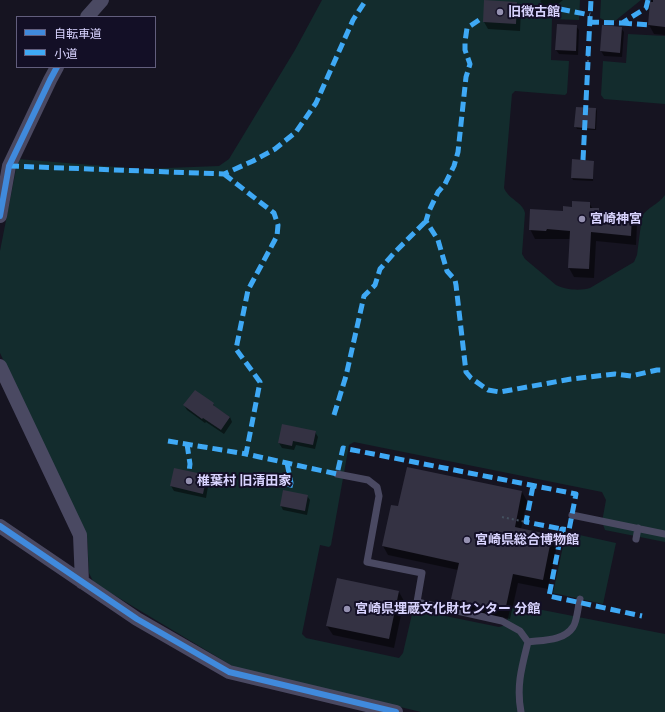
<!DOCTYPE html>
<meta charset="utf-8">
<style>
body{margin:0}
#map{position:relative;width:665px;height:712px;overflow:hidden;background:#161421;font-family:"PT Sans","Noto Sans JP",sans-serif}
canvas{display:block}
.legend{position:absolute;left:16px;top:16px;width:140px;height:52px;box-sizing:border-box;background:#130f26;border:1px solid #625e7d;margin:0;padding:5px 7px;list-style:none;font-size:12px;color:#d9d4ff}
.legend li{display:flex;align-items:center;gap:8px;height:20px}
.legend b{width:20px;border:1px solid #625e7d}
</style>
<div id="map">
<canvas width="665" height="712"></canvas>
<ul class="legend">
<li><b style="height:5px;background:#408adc"></b>自転車道</li>
<li><b style="height:5px;background:#3fa9f5"></b>小道</li>
</ul>
</div>
<script>
const g = document.querySelector('canvas').getContext('2d');
g.lineJoin = 'round';
function fill(path, color) { g.fillStyle = color; g.fill(path, 'evenodd'); }
function stroke(path, color, width, dash) { g.strokeStyle = color; g.lineWidth = width; g.lineCap = dash ? 'butt' : 'round'; g.setLineDash(dash || []); g.stroke(path); }
function label(font, color, halo, rows, align = 'center') {
  g.font = font + ' "PT Sans","Noto Sans JP",sans-serif'; g.lineWidth = 4; g.setLineDash([]); g.textBaseline = 'middle'; g.strokeStyle = halo; g.fillStyle = color; for (const [text, x, y, turn = 0] of rows) {
    g.save(); g.translate(x, y); g.rotate((+turn || 0) * Math.PI / 180); g.textAlign = isNaN(turn) ? turn : align; if (halo) g.strokeText(text, 0, 0); g.fillText(text, 0, 0); g.restore();
  }
}
const green = new Path2D(`
 M322 0H580L579 20 552 19 551 60 569 61 567 93 565 95 515 91 512 94 504 188C509 200 523 202 525 213L522 254 525 259 556 285C565 290 581 291 590 288L634 262 637 255 642 216C648 207 659 204 665 195V542L605 530 602 522 606 500 602 492 354 442 349 445 331 545 329 547 320 545 302 634 306 638 399 658 403 653 412 614 416 610 499 627 506 625 510 610 517 605 665 634V712H421L234 667 94 583 89 573 87 536 0 353V251L18 159 141 169 219 166 229 159 295 50Z
 M601 0H641L615 21 604 20 600 18Z
 M628 34 665 36V104L604 99 601 95 603 61 626 63Z
 M566 532 616 543 603 604 553 593Z`);
const shadow = new Path2D(`
 M541 0H563L548 12 540 1Z
 M651 0H665V35L654 34 649 25Z
 M517 3 521 10 520 31 488 29 484 22Z
 M576 26 579 30 578 55 559 54 556 50Z
 M603 26 621 28 624 32 622 57 604 56 601 51Z
 M596 109 597 111 596 130 577 129 576 127Z
 M593 162 594 164 593 181 573 180 572 178Z
 M589 203 593 209H598L600 213 631 215 637 224 636 245 596 241 594 278 574 277 569 268 571 239H535L530 229 573 208Z
 M213 404 215 407 230 417 232 422 224 434 206 422 205 423 187 410 184 405Z
 M315 432 318 437 315 449 296 445 294 450 282 448 279 443Z
 M407 468 522 492 527 501 521 529 552 536 557 545 548 589 518 583 510 619 457 608 452 599 458 570 388 555 383 546 399 507Z
 M175 470 207 476 209 481 206 498 174 491 171 486Z
 M307 496 310 500 307 515 283 510 281 506Z
 M399 592 404 601 394 648 333 635 327 626Z`);
const building = new Path2D(`
 M484 0 517 2 516 24 483 22Z
 M653 0H665V27L648 25 650 2H653Z
 M557 24 577 25 576 51 555 50Z
 M602 25 622 27 620 53 600 51Z
 M576 107 596 108 595 129 574 127Z
 M572 159 594 161 593 179 571 178Z
 M572 201 590 202V208H599V212L632 214 631 236 591 232 589 269 568 268 570 231 547 229 546 231 529 230 530 209 563 211V206L572 207Z
 M195 390 214 403 213 405 230 417 221 430 203 418 202 419 183 405Z
 M282 424 316 431 313 445 293 441 292 446 278 443Z
 M407 467 522 491 515 527 552 535 543 580 513 574 505 611 451 599 459 563 382 546 391 505 398 506Z
 M174 468 207 475 203 494 170 486Z
 M283 490 308 495 305 511 280 506Z
 M337 578 399 591 389 639 326 626Z`);
const path = new Path2D(`
 M588 62V56
 M502 517 526 522`);
const lane = new Path2D(`
 M337 474 368 480 377 487 379 496 367 562 422 573 417 602 502 621 520 631 528 642
 M572 515 665 534
 M636 539 638 528
 M521 712C516 686 522 666 528 642 543 640 564 641 573 627 577 622 578 606 580 599`);
const street = new Path2D(`
 M87 17 102 0
 M0 216 9 166 50 80 57 67
 M0 366 80 535 82 582
 M0 526 137 619 229 672 396 712`);
const quiet = new Path2D(`
 M560 9 590 15
 M479 20 467 28 465 42V50L470 64 466 77 458 152 454 166 445 184 438 192 429 211 426 221 438 240 447 271 455 280 456 285 466 372 471 378 488 390 500 392 571 379 615 374 631 376 657 370H665
 M589 22 622 23 646 8 648 0
 M622 23 650 25
 M588 56 591 0
 M583 160 588 62
 M9 166 224 174 253 161 275 149 296 132 316 103 353 20 366 0
 M224 174 274 213 278 225 277 236 248 290 236 349 260 382 246 454 337 474 343 448 576 494 569 530 562 529 549 596 642 616
 M334 415 346 376 364 296 375 285 380 269 394 253 426 221
 M168 441 246 454
 M187 444 190 464 189 472
 M287 463 291 483 289 491
 M533 486 526 522 562 529`);
const cycleway = new Path2D(`
 M0 216 9 166 50 80 57 67
 M0 526 137 619 229 672 396 712`);
const markers = [
 [500,12,4,"#9591b1"],
 [582,219,4,"#9591b1"],
 [189,481,4,"#9591b1"],
 [467,540,4,"#9591b1"],
 [347,609,4,"#9591b1"]
];
const poiNames = [
 ["旧徴古館",508,12],
 ["宮崎神宮",590,219],
 ["椎葉村 旧清田家",197,481],
 ["宮崎県総合博物館",475,540],
 ["宮崎県埋蔵文化財センター 分館",355,609]
];
fill(green, '#132c2d');
fill(shadow, '#0007');
fill(building, '#343243');
stroke(path, '#44505f', 2, [2, 3]);
stroke(lane, '#4a4962', 7);
stroke(street, '#4a4962', 14);
stroke(quiet, '#3fa9f5', 5, [10, 5]);
stroke(cycleway, '#408adc', 6);
for (const [x, y, r, color] of markers) { const dot = new Path2D(); dot.arc(x, y, r, 0, 2 * Math.PI); g.fillStyle = color; g.fill(dot); stroke(dot, '#130f26', 1.5); }
label('bold 13px', '#d9d4ff', '#130f26', poiNames, 'left');
</script>
